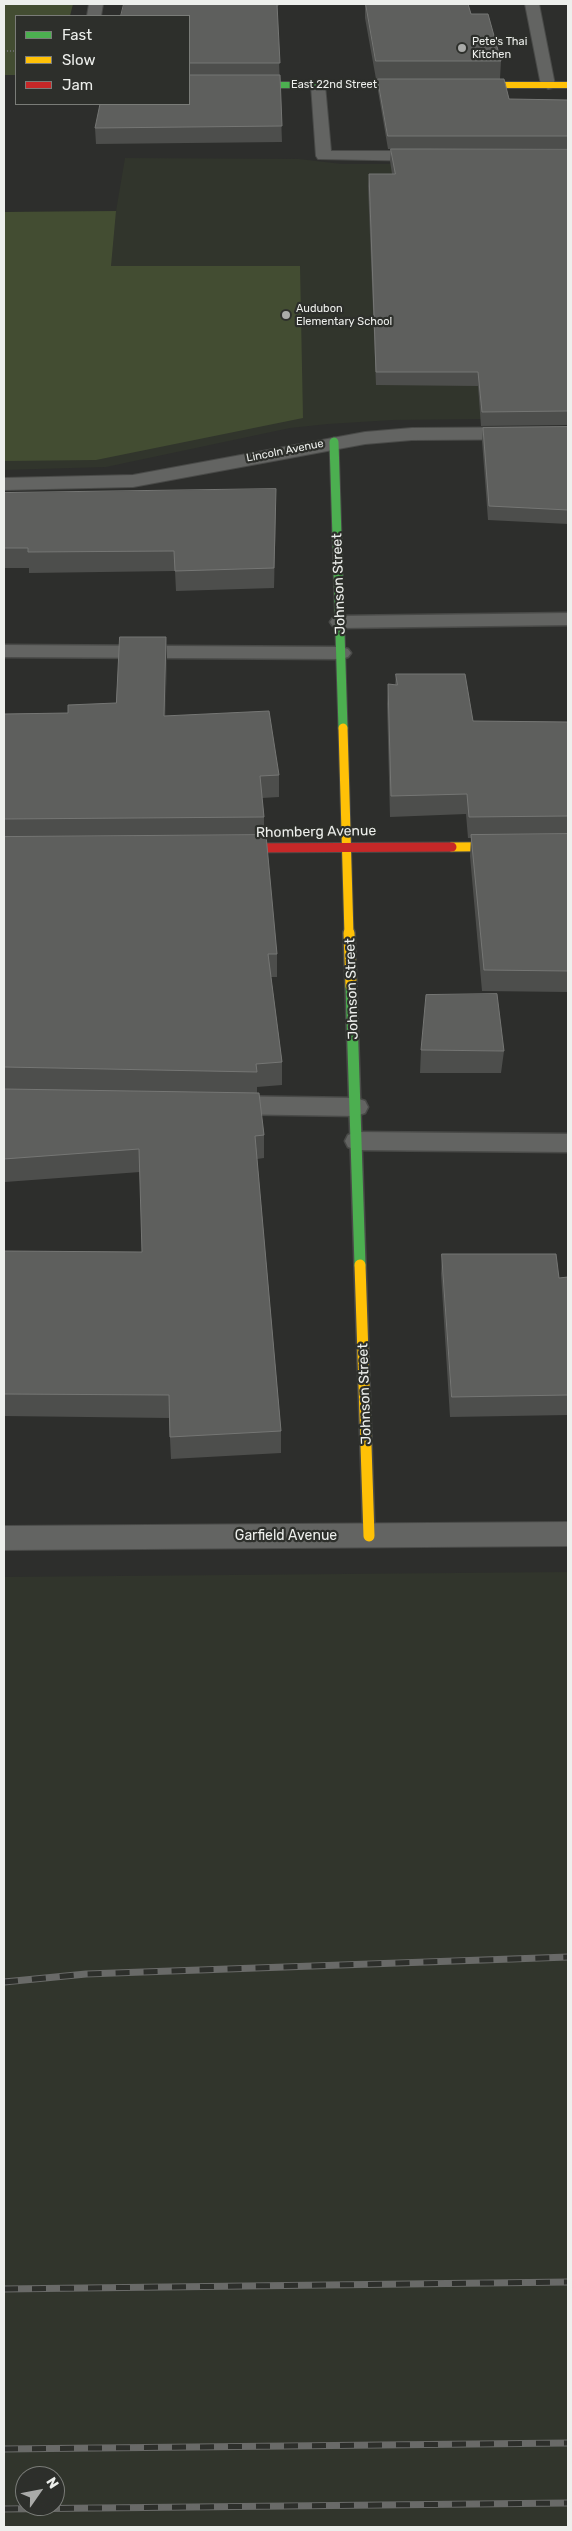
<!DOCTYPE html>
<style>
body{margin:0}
#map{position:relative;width:572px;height:2531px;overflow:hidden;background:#2d2e2c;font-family:Rubik,sans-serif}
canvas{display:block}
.frame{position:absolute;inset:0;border:5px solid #edefec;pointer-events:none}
.legend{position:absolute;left:15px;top:15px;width:175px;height:90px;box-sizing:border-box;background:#2d2f2b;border:1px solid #7a7c78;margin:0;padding:6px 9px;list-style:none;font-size:15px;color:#edefec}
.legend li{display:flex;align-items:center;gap:10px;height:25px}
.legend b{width:25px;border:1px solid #7a7c78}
.north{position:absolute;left:15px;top:2466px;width:50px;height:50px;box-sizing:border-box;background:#2d2f2b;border:1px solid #7a7c78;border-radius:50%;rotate:57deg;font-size:14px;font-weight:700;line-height:20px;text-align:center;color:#edefec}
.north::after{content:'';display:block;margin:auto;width:18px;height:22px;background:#aaaba9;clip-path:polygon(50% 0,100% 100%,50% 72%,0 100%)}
</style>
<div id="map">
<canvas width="572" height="2531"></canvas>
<div class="frame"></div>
<ul class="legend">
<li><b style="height:6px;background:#4caf50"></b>Fast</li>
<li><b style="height:6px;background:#ffc107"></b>Slow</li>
<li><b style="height:6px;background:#c62828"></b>Jam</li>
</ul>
<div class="north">N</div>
</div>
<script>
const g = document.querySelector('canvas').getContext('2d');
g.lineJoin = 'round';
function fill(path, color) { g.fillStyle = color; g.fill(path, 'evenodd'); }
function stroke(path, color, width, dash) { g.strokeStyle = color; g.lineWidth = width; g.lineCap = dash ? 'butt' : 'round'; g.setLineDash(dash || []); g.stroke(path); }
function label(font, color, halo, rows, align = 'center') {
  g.font = font + ' Rubik,sans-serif'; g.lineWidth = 4.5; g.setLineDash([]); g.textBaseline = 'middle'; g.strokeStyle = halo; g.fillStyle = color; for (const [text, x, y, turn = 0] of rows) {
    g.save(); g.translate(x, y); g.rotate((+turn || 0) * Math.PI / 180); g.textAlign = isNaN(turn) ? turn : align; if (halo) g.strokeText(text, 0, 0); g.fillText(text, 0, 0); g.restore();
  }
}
const built = new Path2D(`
 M125 158 299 159 342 164H568V418L393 420 328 424 290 428 106 467 4 470V212L116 211Z
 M568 1572V2527H4V1577ZM25 2476H55V2506H25Z`);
const green = new Path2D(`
 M4 4H73L70 16H16V75H4Z
 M116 211 111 266H300L303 418 96 460 4 461V212Z`);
const path = new Path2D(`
 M4 51H16`);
const lane = new Path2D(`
 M568 613V625L340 628 333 626 330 622 333 618 340 616Z
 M4 645 341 647 348 649 351 653 348 657 341 659 4 657Z
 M224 1096 356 1098 365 1101 368 1107 365 1113 356 1116 224 1114 215 1111 212 1105 215 1099Z
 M357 1132 568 1134V1152L357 1150 348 1147 345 1141 348 1135Z`);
const street = new Path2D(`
 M89 4H103L101 16H87Z
 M525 4H539L555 85 553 88 548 89 541 85Z
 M318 81 325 85 331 151H427L435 156 427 161 318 159 316 156 311 85Z
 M568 427V439L412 440 365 444 133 487 4 490V478L133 475 365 432 412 428Z
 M568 1522V1546L4 1550V1526Z`);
const fastFar2 = new Path2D(`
 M189 85H415`);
const fastFar1 = new Path2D(`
 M334 442 343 728`);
const fast = new Path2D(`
 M351 986 360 1265`);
const slowFar2 = new Path2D(`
 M468 85H568`);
const slowFar1 = new Path2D(`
 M343 728 349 935
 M452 847 568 846`);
const slow = new Path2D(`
 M349 933 351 986
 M360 1265 369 1536`);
const jam = new Path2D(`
 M230 848 452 847`);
const rail = new Path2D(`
 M4 1982 86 1974 568 1957
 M4 2289 568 2282
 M4 2449 568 2443
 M4 2509 568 2503`);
const wall = new Path2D(`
 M124 4H280L277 7 282 142 96 144 95 128 189 104V16Z
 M365 4H468L471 14 501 61 500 79 509 99 568 100V148L430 149H568V425L481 426 478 386 376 385 368 186 369 174H392L390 161 391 149H388L378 91V79H376L365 18Z
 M568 427V524L488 520 482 441 483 428Z
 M4 493 276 509 274 588 176 591 175 571 29 573V568H4Z
 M166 637 167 660 165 716 279 775V797L262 798 264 817V835L277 954V977H271L282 1062V1085L257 1087V1093L264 1135V1158L257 1159 281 1431V1453L171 1459 169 1418 4 1416V1251L142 1252 140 1172 5 1182 4 1176V714L68 713 116 703Z
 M396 674 473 721 568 722V992L482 991 470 856 471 838H468L466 814 390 817 387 704 388 684 395 685Z
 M421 1050 504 1051 501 1073H420Z
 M442 1254 559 1278 568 1277V1415L450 1417 441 1274Z`);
const shadedWall = new Path2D(`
 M276 489V509L274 588V568Z
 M166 637 167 660 165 739 164 716Z`);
const building = new Path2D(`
 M124 4H277L280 63H189V16H121Z
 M366 4H468L471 14H488L501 61H376Z
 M189 75H280L282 126 95 128 100 104H189Z
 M378 79H504L509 99 568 100V136H388Z
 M391 149H568V411L482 412 478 372H376L369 174H395Z
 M568 427V510L489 506 483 428Z
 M276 489 274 568 175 571 174 551 28 552V548H4V493Z
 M120 637H166L164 716 269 711 279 775 260 776 264 817 4 819V714L68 713V705L116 703Z
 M396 674H465L473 721 568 722V816L469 817 467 794 391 796 388 684 397 685Z
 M568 834V971L484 970 471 835Z
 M266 835 277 954H268L282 1062 256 1064 257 1072 4 1067V837Z
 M497 994 504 1051 421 1050 426 995Z
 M4 1089 259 1093 264 1135 255 1136 281 1431 170 1437 169 1395 4 1394V1251L142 1252 139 1149 4 1159Z
 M442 1254H556L559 1278 568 1277V1395L452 1397Z`);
const markers = [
 [462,48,5,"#aaaba9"],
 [286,315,5,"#aaaba9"]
];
const farPoinames = [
 ["Pete's Thai",472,42],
 ["Kitchen",472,55],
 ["Audubon",296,309],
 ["Elementary School",296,322]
];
const farStreetnames = [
 ["East 22nd Street",334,85],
 ["Lincoln Avenue",285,451,-11]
];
const streetNames = [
 ["Johnson Street",339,584,-92],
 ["Rhomberg Avenue",316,832,-1],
 ["Johnson Street",352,989,-92],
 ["Johnson Street",365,1394,-92],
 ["Garfield Avenue",286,1536]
];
fill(built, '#31352c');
fill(green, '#434d32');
stroke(lane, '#494a48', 3);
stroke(street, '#494a48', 2);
stroke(fastFar2, '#494a48', 8);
stroke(fastFar1, '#494a48', 11);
stroke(fast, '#494a48', 14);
stroke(slowFar2, '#494a48', 8);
stroke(slowFar1, '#494a48', 11);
stroke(slow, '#494a48', 14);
stroke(jam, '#494a48', 11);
stroke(path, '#676867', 2, [1, 2]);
fill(lane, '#636462');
fill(street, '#636462');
stroke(fastFar2, '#4caf50', 6);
stroke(fastFar1, '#4caf50', 9);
stroke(fast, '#4caf50', 11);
stroke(slowFar2, '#ffc107', 6);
stroke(slowFar1, '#ffc107', 9);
stroke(slow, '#ffc107', 11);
stroke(jam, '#c62828', 9);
stroke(rail, '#696a68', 7);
stroke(rail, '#2d2f2b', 5, [14]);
fill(wall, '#4d4e4c');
fill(shadedWall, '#393a38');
fill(building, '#5e5f5d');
stroke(building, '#757674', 1);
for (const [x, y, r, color] of markers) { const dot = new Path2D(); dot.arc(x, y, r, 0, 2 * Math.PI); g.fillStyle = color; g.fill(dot); stroke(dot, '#2d2f2b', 2); }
label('11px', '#edefec', '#2d2f2b', farPoinames, 'left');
label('11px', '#edefec', '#2d2f2b', farStreetnames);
label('14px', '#edefec', '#2d2f2b', streetNames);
</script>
